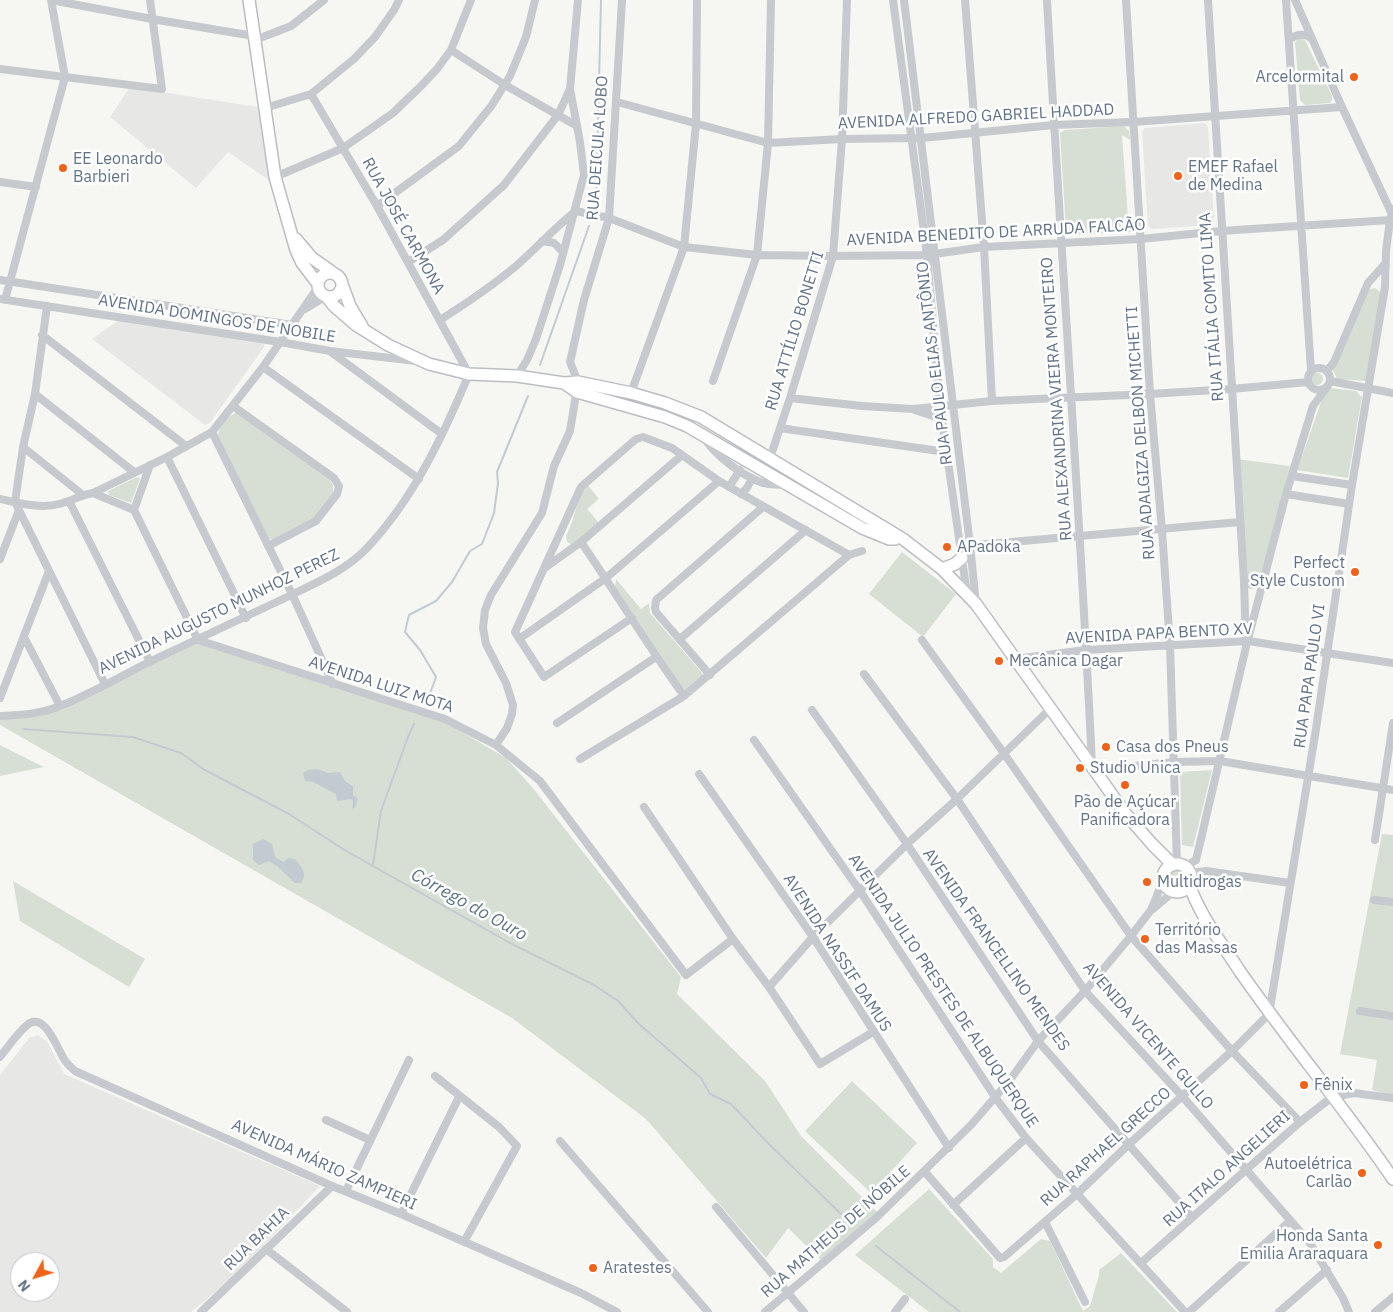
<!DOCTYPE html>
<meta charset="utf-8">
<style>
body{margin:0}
#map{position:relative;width:1393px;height:1312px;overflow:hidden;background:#f6f7f3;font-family:"IBM Plex Sans",sans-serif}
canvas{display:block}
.north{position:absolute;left:10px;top:1252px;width:50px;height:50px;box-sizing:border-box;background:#fff;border:1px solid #c1c7cf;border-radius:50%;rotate:231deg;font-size:14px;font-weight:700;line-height:20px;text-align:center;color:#637386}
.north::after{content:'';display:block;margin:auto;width:18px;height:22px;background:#f06119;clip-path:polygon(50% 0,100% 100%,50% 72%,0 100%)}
</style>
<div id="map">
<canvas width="1393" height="1312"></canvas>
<div class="north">N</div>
</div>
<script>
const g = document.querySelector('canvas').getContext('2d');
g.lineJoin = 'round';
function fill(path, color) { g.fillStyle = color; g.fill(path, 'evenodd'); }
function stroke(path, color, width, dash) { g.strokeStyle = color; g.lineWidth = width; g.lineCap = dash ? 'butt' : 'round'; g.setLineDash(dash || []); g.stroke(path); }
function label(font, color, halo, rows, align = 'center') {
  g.font = font + ' "IBM Plex Sans",sans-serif'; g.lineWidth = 5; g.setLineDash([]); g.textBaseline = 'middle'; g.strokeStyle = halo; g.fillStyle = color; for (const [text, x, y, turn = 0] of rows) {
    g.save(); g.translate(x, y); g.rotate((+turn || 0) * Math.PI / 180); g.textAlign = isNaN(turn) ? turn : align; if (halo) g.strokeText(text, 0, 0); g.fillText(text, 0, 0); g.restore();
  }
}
const built = new Path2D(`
 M130 87 258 107 269 180 228 152 196 188 110 117Z
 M1205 123 1208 127 1214 222 1211 225 1153 229 1148 226 1142 131 1145 128Z
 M119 320 262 342 264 344V347L210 423 205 425 92 339Z
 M38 1035 47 1041 64 1074 320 1186 237 1274 191 1312H0V1075L29 1038ZM20 1262H50V1292H20Z`);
const green = new Path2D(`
 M1299 38 1305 40 1332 96V100L1330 103 1305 105 1300 100 1295 42Z
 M1124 126 1129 131 1130 140 1122 135 1128 218 1135 224 1136 229 1132 232 1070 235 1066 230 1060 133 1065 130Z
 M1375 288 1381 293 1366 381 1337 379 1333 370 1367 290Z
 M1311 379a6 6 0 1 1 12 0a6 6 0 1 1-12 0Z
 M1330 388 1356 391 1362 397 1348 478 1297 470 1324 394Z
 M237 413 329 479 333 485V493L316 515 312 520 272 540 266 537 218 436C219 427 228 414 237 413Z
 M1237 459 1290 466 1261 578C1256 582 1253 582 1247 579Z
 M137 477 140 479 131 503 109 495 108 491Z
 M586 483 599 499 587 509 600 524 573 545 567 542 566 536 572 522 582 488Z
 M902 552 956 594 923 637 869 594Z
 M616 579 641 609 649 603 650 613 703 674 704 677 686 690 681 687 615 586Z
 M198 640 445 722 506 758 532 787 681 977 677 994 765 1081 801 1136 878 1213 822 1261 788 1228 766 1258 646 1119 512 1018 0 725V719L62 710 106 684Z
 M0 745 44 767 0 776Z
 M1212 770 1193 847 1182 845 1180 772Z
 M1382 834 1393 835V1095L1372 1090 1377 1060 1340 1054Z
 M1167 879a10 10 0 1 1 20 0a10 10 0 1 1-20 0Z
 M13 881 145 959 129 987 20 921Z
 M852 1081 917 1143 871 1193 805 1131Z
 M929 1189 993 1259V1267L1001 1273 1041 1239 1050 1241 1083 1311 1090 1306 1099 1275V1270L1121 1253 1177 1312H929L855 1255Z`);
const water = new Path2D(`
 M317 769 328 773 340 772 345 781 353 786V795L358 799 356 806 352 809 353 801 351 799 337 801 336 794 313 782 305 781 303 773 308 770Z
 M263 839 272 844 275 857 284 862 288 858 295 859C302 868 308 873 301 883H295L278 867 269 861 259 865 253 860V844Z`);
const stream = new Path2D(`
 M596 204 601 0
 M540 365 589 226
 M427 702 436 677 420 650 405 632 409 615 436 601 452 582 470 551 482 544 494 513 498 483 497 472 528 396
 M23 729 133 737 181 753 203 769 289 814 346 851 512 944 594 985 618 1001 639 1024 701 1078 710 1094 731 1104 767 1142 841 1214
 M373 865 381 811 408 737 414 724
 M876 1246 960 1312`);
const street = new Path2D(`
 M51 0 152 19 254 36
 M893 0 927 255 940 406 967 594
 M904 0 970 545 976 604
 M965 0 984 247 992 401
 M1047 0C1061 255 1080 510 1092 765
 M1126 0 1150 394 1162 530 1170 645 1177 864
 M1208 0 1244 581 1246 647
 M1286 0 1311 370
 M1295 0 1342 107 1391 212
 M1290 39C1297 34 1304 33 1311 38
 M255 40 291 26 324 0
 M451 50 505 85 577 126
 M0 69 162 89 150 0
 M617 102 768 143 842 139 922 138 1054 125 1133 122 1342 107
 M265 108 311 94 354 59 375 37 394 10 399 0
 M275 177 343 148 393 113 421 86 437 69 451 50 471 0
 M0 182 36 187
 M377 206 459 146 492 105 510 76 526 37 535 0
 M542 241 554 243 562 251
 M408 262 443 240 504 185 558 115 570 89
 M0 280 292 325
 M0 299 280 342 330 351 416 361
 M5 300 65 77 51 0
 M305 309 326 296
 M440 320C467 303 492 286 516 266 537 248 554 228 576 211L609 218 684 247 757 255 833 256 927 255 984 247 1141 239 1221 231 1390 220
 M42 335 186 446
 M331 352 442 434
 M263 367 419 479
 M1308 379a11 11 0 1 1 22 0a11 11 0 1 1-22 0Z
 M1327 371 1334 362 1368 283 1385 264
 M517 376 527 360 536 339 560 265 584 175 580 142 570 89 578 0
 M713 381 757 255 768 143 771 0
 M1330 381 1393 393
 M631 393 684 247 696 124 697 0
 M35 394 134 472
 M790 398 862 406 913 409 992 401 1150 394 1231 389 1308 382
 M233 406 334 478 339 486 337 494 316 521 268 546
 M915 410 942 419
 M780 428 946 452
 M212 432 292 594 333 684
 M704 438C716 456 740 474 760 482 767 485 776 484 784 485
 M23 447 83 495
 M167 457 246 618
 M770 458 790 398 833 256 842 139 847 0
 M1292 476 1352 485
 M729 487 740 470
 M93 493 134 510 198 640 445 719 496 745 540 781 686 975 733 939
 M741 494 747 488 752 478
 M1286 494 1349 504
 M0 499C19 503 40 509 59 504 71 501 81 495 93 493L167 457 212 432 263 367 318 287
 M69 501 150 662
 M19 510 105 684
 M134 510 150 465
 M581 542C616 593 648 646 684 696
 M965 546 1240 522
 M0 559 19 510 15 502 23 447 35 394 47 306
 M546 567 581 542 682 455
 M1244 581 1252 585 1264 582
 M632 618 544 677 515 632 581 487 636 439 643 437 672 448 719 481 849 555
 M24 637 60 706
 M519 639 606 578 719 481
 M680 639 806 530
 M922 640 1003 752 1131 936 1232 1051 1300 1122
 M1015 659 1086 650 1248 641 1393 663
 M864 674 957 799 1085 991 1182 1096 1310 1243 1343 1298 1349 1312
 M710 675 656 612 655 608 656 600 763 507
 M0 698 49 571
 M812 710 907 844 1038 1041 1192 1217
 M0 716C20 715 41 714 60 706 91 694 121 676 151 661 196 640 241 619 285 598 313 584 344 572 366 549 413 500 443 436 469 374L377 206 311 94
 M557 723 656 657
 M754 740 860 891 995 1097 1026 1138 1185 1312
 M496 745 507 728 512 714 513 705 506 683 486 644 483 628 485 610 491 595 542 513 554 466 570 431 578 382 570 362 584 300 609 218 622 0
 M580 759 684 696 849 555 862 551
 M1094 770 1175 762 1220 761 1393 790
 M699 774 813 937 949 1148
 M644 807 733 939 769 987 820 1064 873 1032
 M1375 840 1393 723
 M1184 867 1196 860 1246 647 1286 494 1313 406 1327 387
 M1191 877 1198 872 1206 871 1290 883
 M1374 900 1393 902
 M1153 909 1173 892
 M769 987 813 937 907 844 957 799 1050 709
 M1360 1011 1393 1016
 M0 1057C8 1047 16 1035 26 1026 44 1009 57 1048 64 1059 67 1064 71 1067 75 1071L332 1186 401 1214 581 1293 617 1312
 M435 1076 499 1127 517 1146 464 1242
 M326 1120 370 1140
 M560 1141 708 1312
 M925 1172 1000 1258 1004 1257 1077 1194 1128 1145 1232 1051 1269 1014 1316 729 1352 485 1385 287 1386 251 1390 220 1393 209
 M346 1191 409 1060
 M953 1205 1026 1138
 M716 1207 804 1312
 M401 1214 459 1097
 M1045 1222 1085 1302
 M266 1249 347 1312
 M1141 1263 1300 1122 1332 1097 1354 1093 1393 1098
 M201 1312 332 1186
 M765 1312 876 1218 971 1125 1010 1080 1038 1041 1085 991 1131 936 1151 910 1163 881
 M895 1312 905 1299
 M1189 1312 1290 1221
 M1279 1312 1327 1270
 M1375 1312 1393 1297`);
const secondary = new Path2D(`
 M249 0 275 177 296 250 302 263 318 284
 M296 239 312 258 332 272
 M318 285a12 12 0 1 1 24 0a12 12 0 1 1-24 0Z
 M343 287 350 306 362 326
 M327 297 334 306 356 325 388 345 429 364 469 374 517 376 564 383 578 382 631 393 665 403 701 417 903 539 942 569 976 604 1125 813 1152 844 1173 865
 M564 383 577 392 665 417 687 426 862 528 889 539H895
 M942 569 955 564 962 558
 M1163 878a14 14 0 1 1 28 0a14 14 0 1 1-28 0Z
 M1189 884C1200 916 1221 942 1239 970 1288 1041 1344 1107 1393 1179`);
const markers = [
 [1354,77,5,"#f06119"],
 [63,168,5,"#f06119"],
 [1178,176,5,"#f06119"],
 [947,547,5,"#f06119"],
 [1355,572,5,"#f06119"],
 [999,661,5,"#f06119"],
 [1106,747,5,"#f06119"],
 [1080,768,5,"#f06119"],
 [1125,785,5,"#f06119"],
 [1147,882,5,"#f06119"],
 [1145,939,5,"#f06119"],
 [1304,1085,5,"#f06119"],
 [1362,1173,5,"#f06119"],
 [1378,1245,5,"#f06119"],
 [593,1268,5,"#f06119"]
];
const poiNames = [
 ["Arcelormital",1344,77,"right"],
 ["EE Leonardo",73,159],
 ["Barbieri",73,177],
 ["EMEF Rafael",1188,167],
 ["de Medina",1188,185],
 ["APadoka",957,547],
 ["Perfect",1345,563,"right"],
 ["Style Custom",1345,581,"right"],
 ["Mecânica Dagar",1009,661],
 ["Casa dos Pneus",1116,747],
 ["Studio Unica",1090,768],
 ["Pão de Açúcar",1125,802,"center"],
 ["Panificadora",1125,820,"center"],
 ["Multidrogas",1157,882],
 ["Território",1155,930],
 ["das Massas",1155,948],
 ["Fênix",1314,1085],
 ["Autoelétrica",1352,1164,"right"],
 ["Carlão",1352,1182,"right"],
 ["Honda Santa",1368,1236,"right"],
 ["Emilia Araraquara",1368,1254,"right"],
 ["Aratestes",603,1268]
];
const streetNames = [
 ["AVENIDA ALFREDO GABRIEL HADDAD",976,117,-3],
 ["RUA DEICULA LOBO",598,148,-86],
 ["RUA JOSÉ CARMONA",403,226,61],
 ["AVENIDA BENEDITO DE ARRUDA FALCÃO",996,233,-3],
 ["RUA ITÁLIA COMITO LIMA",1212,307,-94],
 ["AVENIDA DOMINGOS DE NOBILE",217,319,9],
 ["RUA ATTÍLIO BONETTI",795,331,-73],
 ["RUA PAULO ELIAS ANTÔNIO",935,363,-97],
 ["RUA ALEXANDRINA VIEIRA MONTEIRO",1057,399,-94],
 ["RUA ADALGIZA DELBON MICHETTI",1141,433,-94],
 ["AVENIDA AUGUSTO MUNHOZ PEREZ",219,612,-26],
 ["AVENIDA PAPA BENTO XV",1159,634,-3],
 ["RUA PAPA PAULO VI",1310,676,-82],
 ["AVENIDA LUIZ MOTA",381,685,18],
 ["AVENIDA FRANCELLINO MENDES",996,950,55],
 ["AVENIDA NASSIF DAMUS",837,953,57],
 ["AVENIDA JULIO PRESTES DE ALBUQUERQUE",943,991,56],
 ["AVENIDA VICENTE GULLO",1148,1036,49],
 ["RUA RAPHAEL GRECCO",1106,1147,-42],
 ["AVENIDA MÁRIO ZAMPIERI",324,1165,24],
 ["RUA ITALO ANGELIERI",1227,1169,-42],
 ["RUA MATHEUS DE NÓBILE",836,1232,-41],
 ["RUA BAHIA",257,1239,-44]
];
const waterNames = [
 ["Córrego do Ouro",469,905,29]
];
fill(built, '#e7e8e6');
fill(green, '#d7dfd4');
fill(water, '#c2cbd1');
stroke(stream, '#c2cbd1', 2);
stroke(secondary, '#babec3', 14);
stroke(street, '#c6c9cd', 8);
stroke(secondary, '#fff', 11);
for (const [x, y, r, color] of markers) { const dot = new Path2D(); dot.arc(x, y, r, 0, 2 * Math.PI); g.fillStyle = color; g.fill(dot); stroke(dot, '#fff', 2); }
label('16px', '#637386', '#fff', poiNames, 'left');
label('16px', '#637386', '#fff', streetNames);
label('italic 18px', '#5f7683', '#fff', waterNames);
</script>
